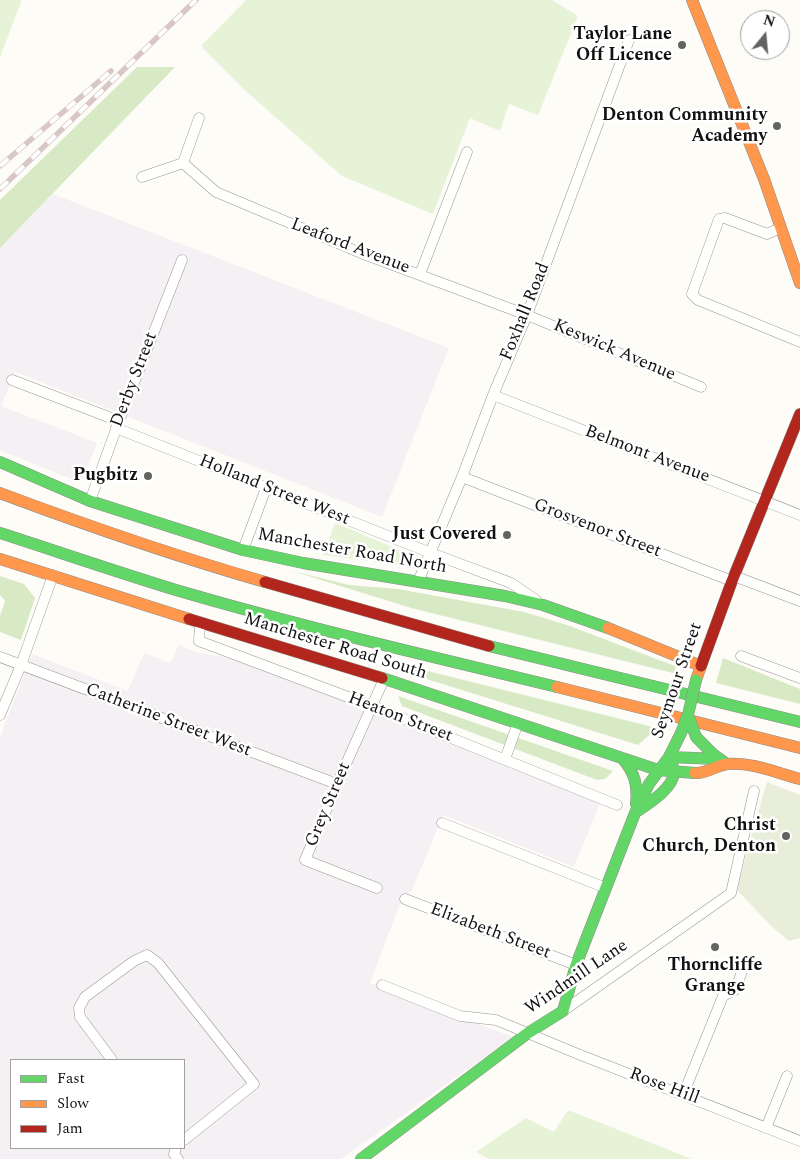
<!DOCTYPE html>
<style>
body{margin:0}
#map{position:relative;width:800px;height:1159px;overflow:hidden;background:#fdfcf7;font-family:Spectral,serif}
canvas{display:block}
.legend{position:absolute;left:10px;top:1059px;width:175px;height:90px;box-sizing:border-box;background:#fff;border:1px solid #a0a0a0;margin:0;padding:6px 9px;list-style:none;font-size:15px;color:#111}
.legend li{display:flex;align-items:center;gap:10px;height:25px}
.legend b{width:25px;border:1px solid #a0a0a0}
.north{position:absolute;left:740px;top:10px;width:50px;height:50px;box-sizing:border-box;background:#fff;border:1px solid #a0a0a0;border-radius:50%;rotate:17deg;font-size:14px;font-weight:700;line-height:20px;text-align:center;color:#111}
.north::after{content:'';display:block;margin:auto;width:18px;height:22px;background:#646362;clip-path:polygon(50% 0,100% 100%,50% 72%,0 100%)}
</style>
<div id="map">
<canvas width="800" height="1159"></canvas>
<ul class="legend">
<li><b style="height:6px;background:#63d668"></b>Fast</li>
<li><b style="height:6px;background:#ff974d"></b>Slow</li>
<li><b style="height:6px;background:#b3261e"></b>Jam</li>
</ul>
<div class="north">N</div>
</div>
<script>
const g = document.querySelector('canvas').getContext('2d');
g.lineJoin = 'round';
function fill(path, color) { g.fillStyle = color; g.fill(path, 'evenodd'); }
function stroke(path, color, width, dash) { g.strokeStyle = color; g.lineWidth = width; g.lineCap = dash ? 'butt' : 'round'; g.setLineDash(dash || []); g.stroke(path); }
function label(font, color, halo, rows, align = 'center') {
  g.font = font + ' Spectral,serif'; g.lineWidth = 5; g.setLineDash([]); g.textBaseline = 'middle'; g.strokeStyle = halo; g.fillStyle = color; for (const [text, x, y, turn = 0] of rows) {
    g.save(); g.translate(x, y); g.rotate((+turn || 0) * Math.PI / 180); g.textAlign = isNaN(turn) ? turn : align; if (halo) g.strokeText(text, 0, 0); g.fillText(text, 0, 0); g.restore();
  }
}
const industrial = new Path2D(`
 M53 194 449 348 382 517 15 372 1 406 97 443 81 483 0 450V248Z
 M179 645 196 652 234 659 363 707 601 801 574 867 443 815 412 890 399 906 370 983 513 1037 341 1159H0V737L32 654 128 691 144 653 170 663ZM11 1060H184V1148H11Z`);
const green = new Path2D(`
 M0 0H22L0 57Z
 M246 0H552L578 16 538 115 509 104 500 131 470 118 433 214 342 176 247 92 201 46Z
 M335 523 404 552 400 565 323 555Z
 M568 1110 692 1159H489L476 1152 526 1118 554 1132Z`);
const forest = new Path2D(`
 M137 67H175L0 248V200Z
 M289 570 349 585 398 589 524 612 567 625 675 666 677 674 411 608Z
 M0 576 24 584 35 598 21 640 0 632V616L5 601 0 595Z
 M723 658 800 689V704L716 683Z
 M383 660 657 728 638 745 385 666Z
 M398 696 613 771 605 779 597 780 402 706Z`);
const cemetery = new Path2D(`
 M767 782 800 795V938L789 941 773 928 737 890 749 844Z`);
const street = new Path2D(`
 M183 163 216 192 361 253 527 315 701 387
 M142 177 183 163 199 118
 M780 228 767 234 725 218 719 219 692 294 698 300 800 342
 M420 274 467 152
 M12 380 119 421
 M493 395 800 515
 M116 428 431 553 511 583 536 600
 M462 477 732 581
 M90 501 119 421 182 260
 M243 550 266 488
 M734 576 800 601
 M418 582 462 477 493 395 527 315 629 40
 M200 623 199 641 372 706 617 805
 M741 656 800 678
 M0 657 337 784
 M0 715 21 665 53 575
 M505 759 518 723
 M442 823 606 888
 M377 888 305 860 337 784 384 679
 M405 899 576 965
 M382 985 460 1016 496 1020 578 1054 800 1141
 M563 1011 731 893 754 791
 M112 1060 80 1017 79 1008 85 997 134 961 147 955 158 963 254 1084 184 1140
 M683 1095 723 996 735 990 745 964
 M766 1128 787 1076
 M176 1148 174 1154 178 1159`);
const fast = new Path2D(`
 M0 462 90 501 243 550 303 563 505 596 543 605 608 628
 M0 533C59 552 117 572 176 590 302 627 430 656 557 687
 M489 646 800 722
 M382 678 658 770 695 773
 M696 737 714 755 727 764
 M622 758C635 773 638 785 636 804
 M636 812C648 804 674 788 674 772 674 767 671 762 669 757L719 759
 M361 1159 528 1033 563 1011 576 965 635 813 649 784 669 757 681 733`);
const slow = new Path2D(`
 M692 0 764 179 800 283
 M0 493C88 526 175 556 265 582
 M0 559 189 619
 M608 628 701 666 696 680
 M557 687 800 748
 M695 773C707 774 716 765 728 764 752 762 777 773 800 779`);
const jam = new Path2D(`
 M265 582 489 646
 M189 619 382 678
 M701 666 732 581 800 414`);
const rail = new Path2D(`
 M0 166 111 71
 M0 189 196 0`);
const fastBridge = new Path2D(`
 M696 680 688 715 696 737
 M681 733 688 715`);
const markers = [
 [682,45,5,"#646362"],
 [777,126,5,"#646362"],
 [148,476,5,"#646362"],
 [507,535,5,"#646362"],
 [786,836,5,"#646362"],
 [715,947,5,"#646362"]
];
const poiNames = [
 ["Taylor Lane",672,35],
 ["Off Licence",672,56],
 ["Denton Community",767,116],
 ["Academy",767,137],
 ["Pugbitz",138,476],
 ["Just Covered",497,535],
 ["Christ",776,826],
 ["Church, Denton",776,847],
 ["Thorncliffe",715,966,"center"],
 ["Grange",715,987,"center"]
];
const streetNames = [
 ["Leaford Avenue",350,247,21],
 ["Foxhall Road",526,312,-68],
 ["Keswick Avenue",614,351,23],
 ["Derby Street",135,380,-69],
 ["Belmont Avenue",647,455,21],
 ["Holland Street West",274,491,22],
 ["Grosvenor Street",597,529,21],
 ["Manchester Road North",352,552,10],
 ["Manchester Road South",335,647,17],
 ["Seymour Street",678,681,-71],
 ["Heaton Street",400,718,21],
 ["Catherine Street West",168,721,21],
 ["Grey Street",329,805,-67],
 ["Elizabeth Street",490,932,21],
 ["Windmill Lane",577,978,-34],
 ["Rose Hill",664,1087,21]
];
fill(industrial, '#f5f0f3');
fill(green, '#e7f3d7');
fill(forest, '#d8eac5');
fill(cemetery, '#e9eedb');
stroke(street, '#979795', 11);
stroke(fast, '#8e8d8b', 12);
stroke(slow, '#8e8d8b', 12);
stroke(jam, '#8e8d8b', 12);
stroke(street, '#fffffe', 10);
stroke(fast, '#63d668', 11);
stroke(slow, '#ff974d', 11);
stroke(jam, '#b3261e', 11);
stroke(rail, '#d9c6c7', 5.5);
stroke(rail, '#fff', 4, [11]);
stroke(fastBridge, '#8e8d8b', 12, []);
stroke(fastBridge, '#63d668', 11);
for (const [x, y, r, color] of markers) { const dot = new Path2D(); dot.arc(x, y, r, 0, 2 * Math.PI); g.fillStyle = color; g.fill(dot); stroke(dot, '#fff', 2); }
label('bold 18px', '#111', '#fff', poiNames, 'right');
label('18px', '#111', '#fff', streetNames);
</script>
